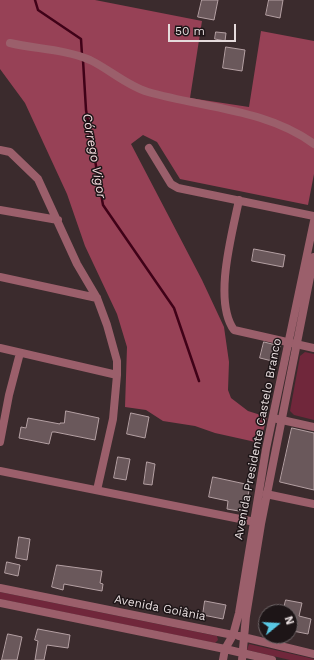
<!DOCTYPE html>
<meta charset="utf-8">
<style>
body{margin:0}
#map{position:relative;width:314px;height:660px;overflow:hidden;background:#3b2b2d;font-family:"Work Sans",sans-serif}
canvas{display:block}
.north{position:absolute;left:258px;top:604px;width:40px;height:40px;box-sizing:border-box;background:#1d1517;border:1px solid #6d6466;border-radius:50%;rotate:72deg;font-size:11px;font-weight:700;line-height:16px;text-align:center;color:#e5dbdc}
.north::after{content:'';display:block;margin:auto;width:14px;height:18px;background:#59c8e4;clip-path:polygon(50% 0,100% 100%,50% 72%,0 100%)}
.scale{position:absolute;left:168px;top:24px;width:68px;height:18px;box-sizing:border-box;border:2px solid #e5dbdc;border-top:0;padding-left:5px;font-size:12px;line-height:14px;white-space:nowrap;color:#e5dbdc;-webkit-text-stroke:3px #1d1517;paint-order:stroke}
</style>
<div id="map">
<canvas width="314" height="660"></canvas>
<div class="north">N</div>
<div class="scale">50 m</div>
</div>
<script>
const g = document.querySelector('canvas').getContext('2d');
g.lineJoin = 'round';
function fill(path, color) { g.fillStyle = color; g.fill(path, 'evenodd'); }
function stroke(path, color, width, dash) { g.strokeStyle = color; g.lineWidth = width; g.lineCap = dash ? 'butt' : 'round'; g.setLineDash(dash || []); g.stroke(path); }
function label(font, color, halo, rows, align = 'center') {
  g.font = font + ' "Work Sans",sans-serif'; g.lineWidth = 3; g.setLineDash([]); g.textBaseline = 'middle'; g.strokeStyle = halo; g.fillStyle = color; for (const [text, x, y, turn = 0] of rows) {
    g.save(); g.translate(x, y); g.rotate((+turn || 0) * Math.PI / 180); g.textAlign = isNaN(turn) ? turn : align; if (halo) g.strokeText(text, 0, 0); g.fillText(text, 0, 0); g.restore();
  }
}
const green = new Path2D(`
 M305 352 314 354V420L294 415 290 411 300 356Z
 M0 592 217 636 218 640 215 643 0 599Z
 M249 644 314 659V660H290L247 650Z`);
const forest = new Path2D(`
 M0 0H95L202 21 190 98 249 107 261 31 314 41V174L308 205 180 179 157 142 143 135 131 144 202 280 224 327 229 362 228 390 231 398 248 411 267 417 260 443 215 433 195 426 163 421 146 410 125 407 127 347 117 314 85 246 67 194 25 103 0 69Z`);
const stream = new Path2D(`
 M35 0 38 10 81 39 82 55
 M83 60 86 110 103 205 174 308 199 381`);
const building = new Path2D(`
 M202 0H218L214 20 198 17Z
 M269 0H283L280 18 266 15Z
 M216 32 226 33 225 41 215 39Z
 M226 47 245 50 242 71 223 68Z
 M254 249 285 255 283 267 252 261Z
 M264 342 280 346 276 362 260 358Z
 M66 411 99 418 95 440 55 432H52L49 444 19 438 21 427 26 428 28 418 60 424V423H64Z
 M131 413 149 417 145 438 127 434Z
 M292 428 314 433V490L280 482Z
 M118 457 130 459 126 480 114 478Z
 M147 462 155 464 152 485 144 484Z
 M213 477 250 485 245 512 227 509 228 501 209 497Z
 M19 537 30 539 27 560 16 558Z
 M7 562 20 565 18 576 5 573Z
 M57 565 102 571 100 583 103 584 102 591 64 584 63 590 52 587Z
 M286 600 302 603 299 616 311 619 308 634 293 631 294 628 290 627V612H283Z
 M205 601 226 605 223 619 203 615Z
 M38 629 70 635 68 648 47 645 44 660H35L38 641 35 640Z
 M8 634 22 637 17 660H2Z`);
const minor = new Path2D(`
 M10 43C35 49 65 49 90 60 109 69 127 86 148 92 204 108 266 109 314 144
 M149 148 171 184 178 188 314 216
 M0 150 10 152 38 179 77 264 97 298 107 325 117 361V375L113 419 97 490
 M239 200C232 234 213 301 234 330L314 348
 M0 210 58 220
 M0 277 97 298
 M0 348 117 375
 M273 418 314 427
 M0 442 9 395 20 353
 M0 471 260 523
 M266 494 314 504
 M0 588 233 635
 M0 603 225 649`);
const tertiary = new Path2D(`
 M239 636 314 654
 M225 649 272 660
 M223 660 225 649 233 635 239 613 266 449 314 221
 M242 660 246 616 261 524 314 257`);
const streetNames = [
 ["Avenida Presidente Castelo Branco",258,439,-79],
 ["Avenida Goiânia",160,608,11]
];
const waterNames = [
 ["Córrego Vigor",94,156,80]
];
fill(green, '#70273b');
fill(forest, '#974156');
stroke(stream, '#400218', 2.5);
fill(building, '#6a585b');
stroke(building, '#b4a0a3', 1);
stroke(minor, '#9b5f6b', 8);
stroke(tertiary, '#9b5f6b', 8);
label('12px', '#e5dbdc', '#1d1517', streetNames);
label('italic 13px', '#f3d9dd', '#1d1517', waterNames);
</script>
